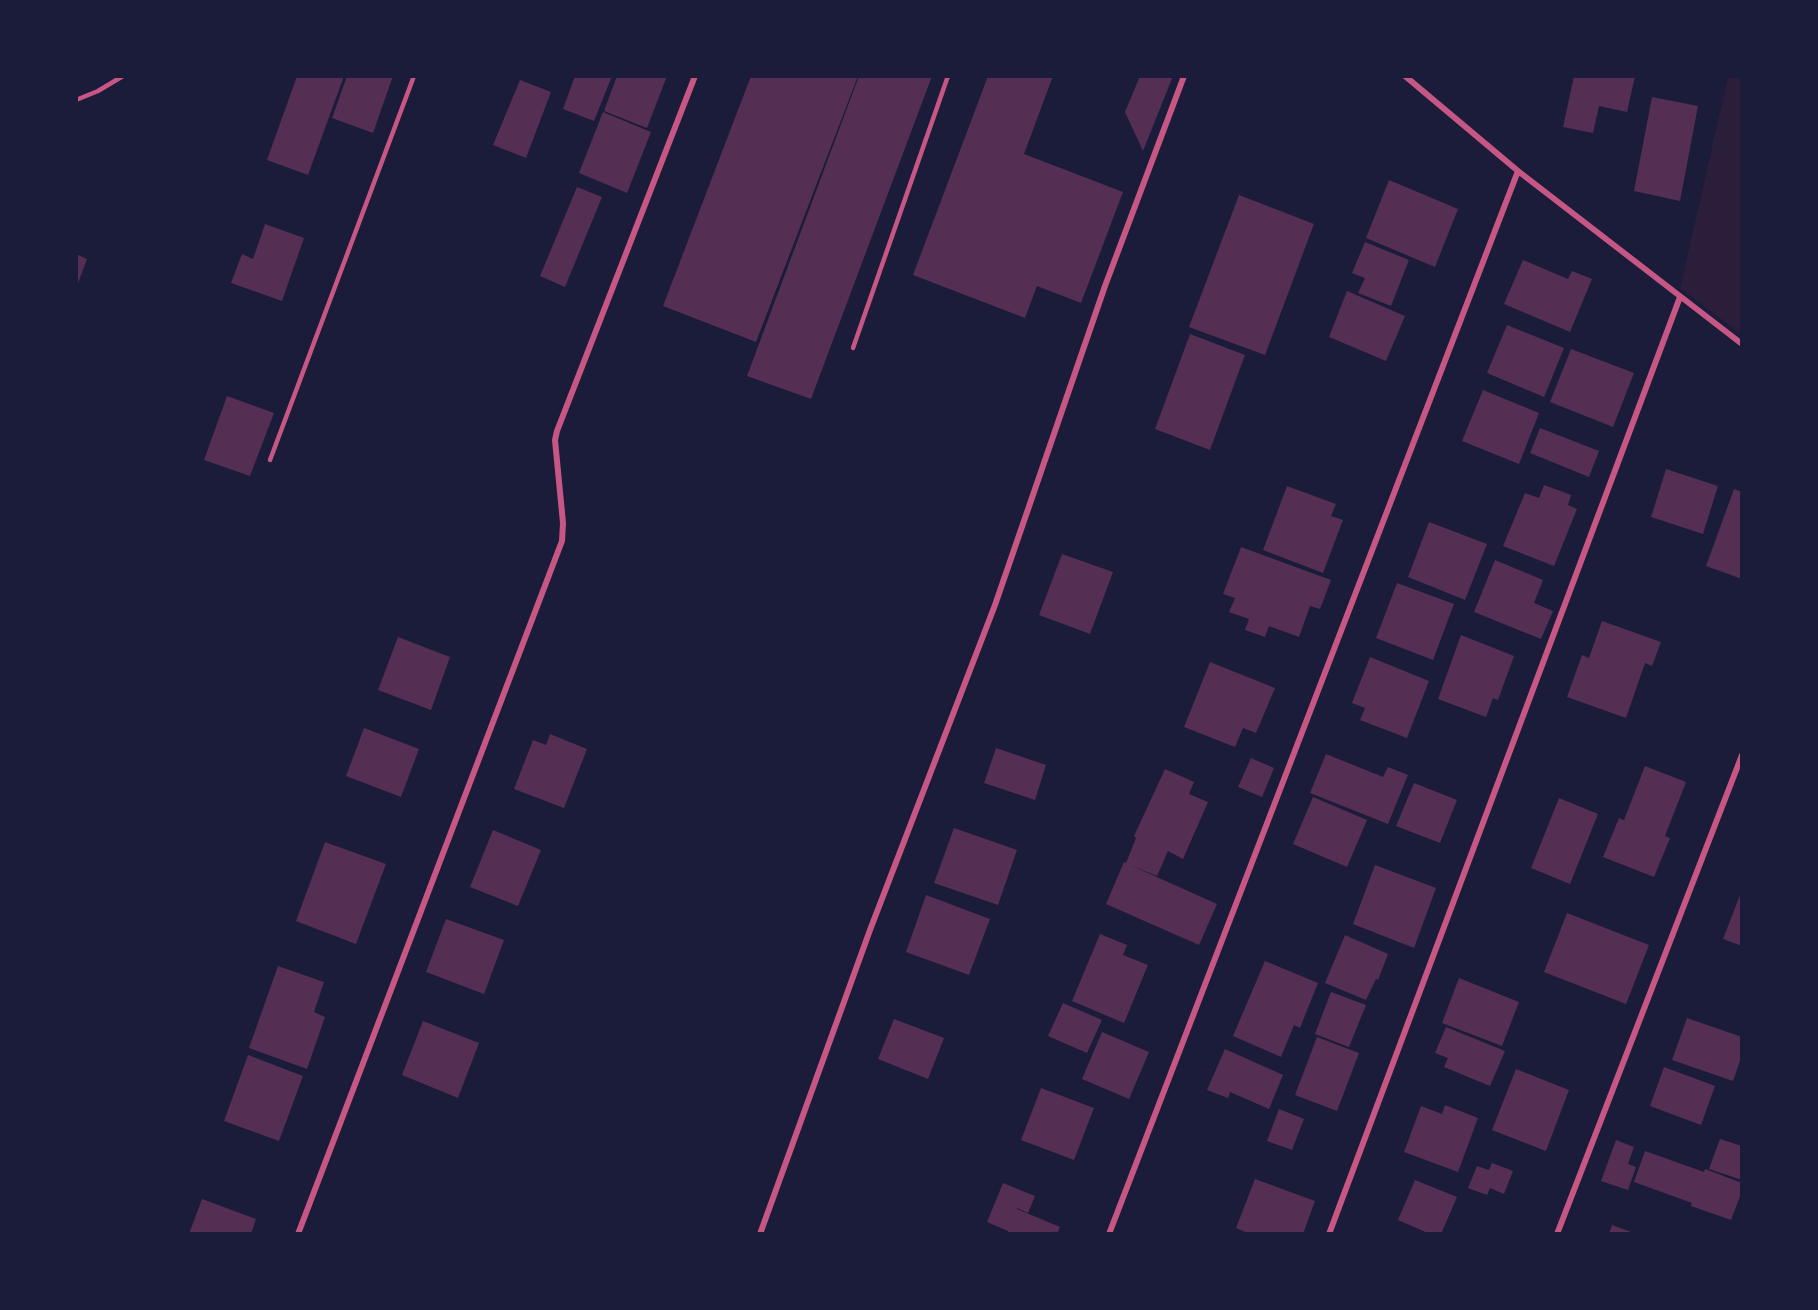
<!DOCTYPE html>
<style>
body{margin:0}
#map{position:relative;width:1818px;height:1310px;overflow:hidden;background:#1b1b3a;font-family:"Alegreya Sans",sans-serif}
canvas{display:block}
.frame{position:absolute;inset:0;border:78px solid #1b1b3a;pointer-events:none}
</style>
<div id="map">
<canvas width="1818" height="1310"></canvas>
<div class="frame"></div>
</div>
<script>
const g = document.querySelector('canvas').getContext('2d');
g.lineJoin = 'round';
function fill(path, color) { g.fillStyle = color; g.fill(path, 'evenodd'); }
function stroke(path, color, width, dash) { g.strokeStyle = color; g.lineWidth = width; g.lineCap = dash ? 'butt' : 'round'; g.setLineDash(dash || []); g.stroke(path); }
const green = new Path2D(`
 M1728 77H1741V334L1680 288Z`);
const building = new Path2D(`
 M297 76H344L308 175 267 160Z
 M347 76H393L373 133 332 118Z
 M575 76H612L594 121 563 109Z
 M617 76H667L647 128 604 111Z
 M751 76H858L756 342 663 306Z
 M859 76H932L811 399 747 376Z
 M988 76H1053L1024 154 1123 192 1081 303 1037 286 1025 318 913 275Z
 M1140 76H1173L1143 151 1125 112Z
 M1574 76H1635L1627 112 1599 106 1593 133 1563 127Z
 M520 80 551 92 526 158 493 145Z
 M1652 97 1698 106 1680 201 1634 191Z
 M603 112 651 132 627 193 579 173Z
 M1389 180 1458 209 1435 267 1366 238Z
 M577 187 602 197 565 287 540 276Z
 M1239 195 1314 224 1265 355 1189 327Z
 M265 224 304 238 282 301 231 283 242 254 253 259Z
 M1365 242 1409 260 1391 306 1358 293 1365 278 1352 273Z
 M76 254 87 259 77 286H76Z
 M1523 260 1568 279 1572 271 1592 279 1570 332 1504 304Z
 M1347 291 1405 316 1386 361 1329 337Z
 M1507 325 1564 348 1544 397 1487 373Z
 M1190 334 1245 355 1210 450 1155 429Z
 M1571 349 1634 373 1613 427 1550 402Z
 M1483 390 1539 413 1519 464 1462 441Z
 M227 396 274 413 250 476 204 460Z
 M1540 428 1599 451 1589 477 1530 453Z
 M1666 469 1718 486 1703 534 1651 517Z
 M1544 485 1571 495 1568 505 1577 509 1554 566 1503 546 1525 493 1539 498Z
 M1287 486 1336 504 1331 516 1343 520 1323 573 1263 550Z
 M1734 489 1742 492V579L1706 566Z
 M1429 522 1487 544 1465 600 1408 577Z
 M1241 547 1331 580 1320 609 1310 606 1299 637 1269 626 1265 637 1245 630 1249 619 1229 612 1235 598 1223 594Z
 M1062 554 1113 572 1090 634 1039 615Z
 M1495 560 1543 580 1534 603 1553 611 1541 639 1474 612Z
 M1397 583 1454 604 1433 660 1376 638Z
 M1602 621 1661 642 1652 666 1645 663 1626 718 1567 697 1582 655 1589 658Z
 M1461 635 1514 656 1498 700 1493 698 1486 717 1438 699Z
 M398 637 450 657 431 710 378 690Z
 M1370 657 1429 681 1407 738 1360 720 1365 708 1352 703Z
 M1210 662 1275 688 1256 733 1243 728 1235 747 1184 727Z
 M364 728 419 749 401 797 346 776Z
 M550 734 587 749 564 808 514 789 533 740 546 745Z
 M996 748 1046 765 1035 800 984 783Z
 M1326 754 1383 777 1388 767 1408 775 1388 824 1310 793Z
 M1251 758 1274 768 1262 797 1238 787Z
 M1645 766 1686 782 1665 836 1670 838 1654 877 1603 857 1619 818 1624 820Z
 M1165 769 1194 782 1189 794 1208 802 1183 859 1168 851 1157 876 1130 865 1217 904 1199 945 1106 904 1124 862 1126 863 1136 838 1134 836Z
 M1414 783 1457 800 1440 843 1396 826Z
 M1313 797 1367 820 1347 867 1293 844Z
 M1559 798 1598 814 1570 884 1531 868Z
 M954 828 1017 850 998 905 934 883Z
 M493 830 541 850 518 906 470 887Z
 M325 842 386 864 356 944 296 921Z
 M1375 865 1436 888 1414 948 1353 924Z
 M1742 890V946L1723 939Z
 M926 895 990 919 969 975 906 952Z
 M1567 913 1649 945 1626 1004 1544 972Z
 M446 919 504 940 484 994 426 972Z
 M1100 934 1127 945 1123 955 1148 965 1124 1023 1072 1001Z
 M1345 935 1388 954 1378 980 1376 979 1366 1000 1325 983Z
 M1265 961 1318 983 1300 1028 1294 1025 1281 1057 1233 1036Z
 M278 966 324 982 314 1012 325 1017 307 1069 249 1048Z
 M1459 978 1519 1002 1502 1046 1442 1023Z
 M1331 992 1366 1005 1349 1047 1315 1034Z
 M1063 1003 1102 1020 1087 1053 1048 1036Z
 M1687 1018 1742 1037V1055L1733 1081 1672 1060Z
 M894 1019 944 1038 928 1079 878 1059Z
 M423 1021 479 1043 458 1098 402 1075Z
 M1446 1027 1505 1051 1490 1086 1444 1067 1448 1058 1435 1053Z
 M1102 1032 1149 1052 1129 1099 1082 1079Z
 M1317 1037 1359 1053 1337 1111 1295 1095Z
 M1225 1049 1283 1075 1269 1109 1230 1092 1228 1098 1207 1090Z
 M248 1055 303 1076 279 1141 224 1121Z
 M1664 1067 1715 1086 1701 1125 1650 1106Z
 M1516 1069 1569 1090 1546 1151 1492 1130Z
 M1041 1088 1094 1108 1074 1160 1021 1140Z
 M1445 1105 1478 1118 1458 1172 1404 1152 1421 1106 1442 1114Z
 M1279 1109 1304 1119 1292 1150 1267 1141Z
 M1720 1139 1742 1146V1180L1709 1169Z
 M1616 1140 1634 1147 1628 1164 1636 1167 1628 1190 1601 1181Z
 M1645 1151 1704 1172 1705 1169 1742 1183V1191L1731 1220 1691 1206 1692 1203 1634 1182Z
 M1492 1163 1513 1171 1504 1194 1490 1188 1487 1195 1468 1188 1477 1166 1489 1170Z
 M1255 1179 1315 1201 1303 1234H1250L1236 1228Z
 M1415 1180 1457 1197 1441 1234H1430L1398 1220Z
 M1003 1183 1035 1196 1028 1213 1017 1208V1209L1060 1227 1057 1234H1007L1008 1231 987 1222Z
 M202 1199 256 1219 251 1234H189Z
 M1612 1225 1634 1233V1234H1609Z`);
const service = new Path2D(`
 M76 100 98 91 123 76
 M853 348 948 76
 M270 460 414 76`);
const minor = new Path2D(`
 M1405 76 1518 171 1742 344
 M298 1234 562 541 563 523 555 440 557 431 695 76
 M760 1234 870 930 995 605 1105 286 1184 76
 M1109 1234 1518 171
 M1329 1234 1680 297
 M1557 1234 1742 755`);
fill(green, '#2a1e3b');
fill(building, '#542f53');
stroke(service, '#c65784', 4.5);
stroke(minor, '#c65784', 6);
</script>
